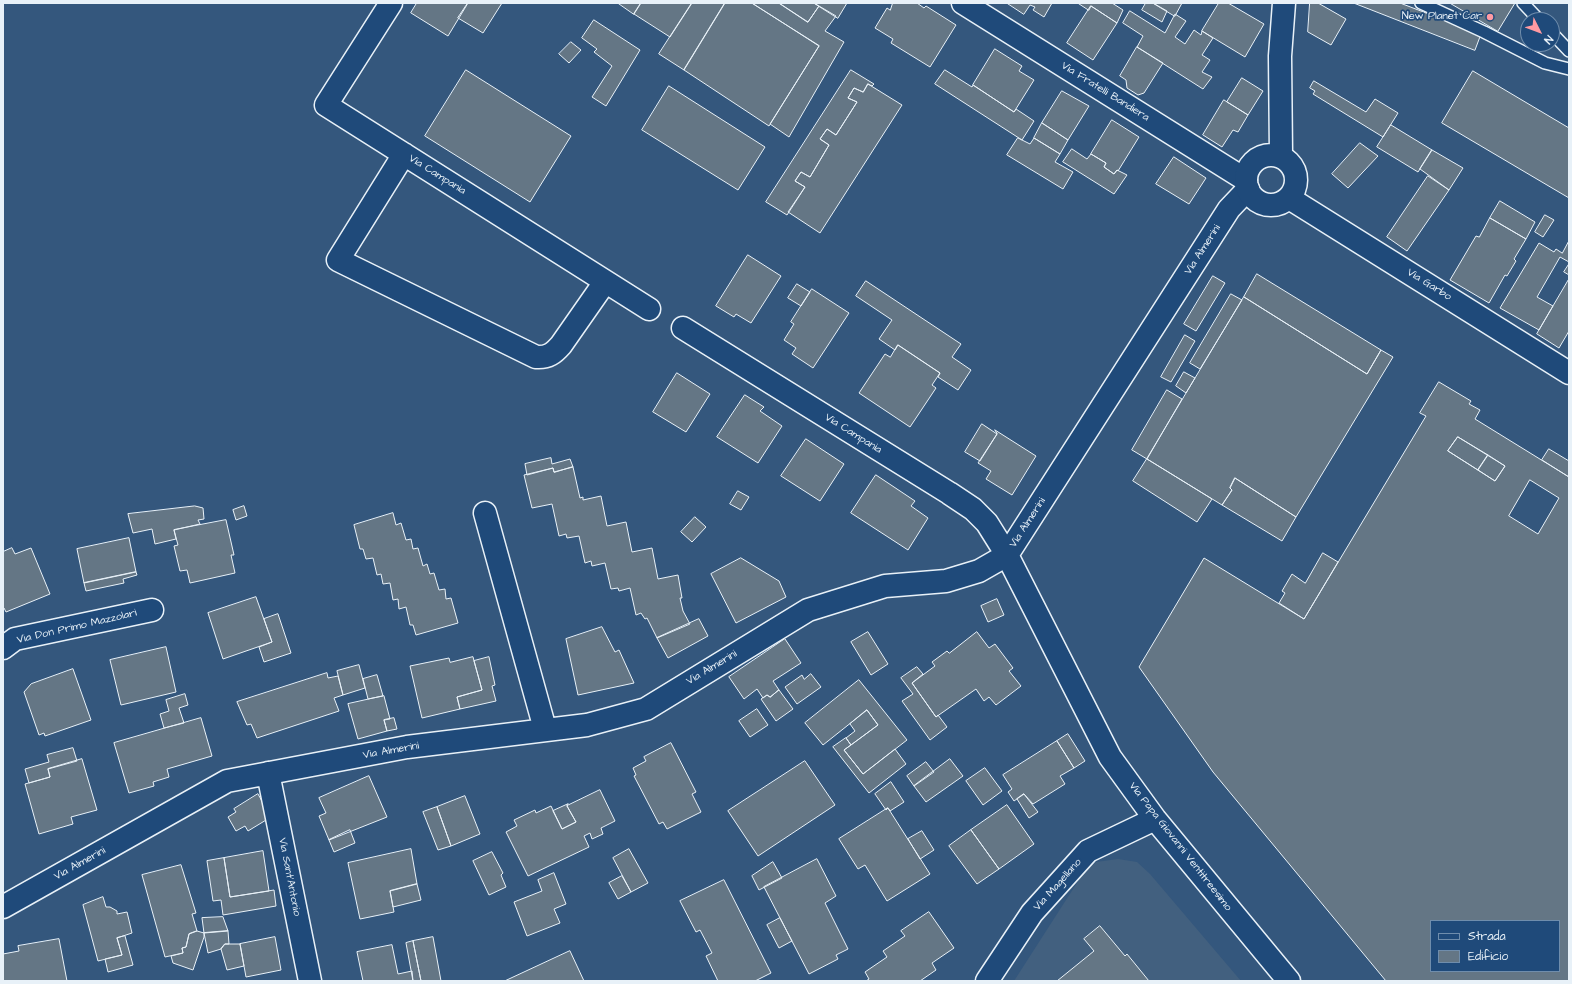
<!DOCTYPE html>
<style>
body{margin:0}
#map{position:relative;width:1572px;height:984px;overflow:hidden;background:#34577d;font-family:"Architects Daughter",sans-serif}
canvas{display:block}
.frame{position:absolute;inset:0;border:4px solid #e8f1f8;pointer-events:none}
.legend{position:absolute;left:1430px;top:920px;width:130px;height:52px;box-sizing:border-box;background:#1f4a7a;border:1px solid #6f8dac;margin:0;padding:5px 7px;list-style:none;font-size:12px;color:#e8f1f8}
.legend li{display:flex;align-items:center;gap:8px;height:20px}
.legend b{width:20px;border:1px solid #6f8dac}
.north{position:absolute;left:1520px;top:12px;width:40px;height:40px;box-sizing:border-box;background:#1f4a7a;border:1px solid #6f8dac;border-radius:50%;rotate:132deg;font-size:11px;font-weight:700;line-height:16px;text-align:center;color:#e8f1f8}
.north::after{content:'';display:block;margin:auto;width:14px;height:18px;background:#ff9aa2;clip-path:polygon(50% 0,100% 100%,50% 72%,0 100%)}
</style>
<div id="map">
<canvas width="1572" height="984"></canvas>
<div class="frame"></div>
<ul class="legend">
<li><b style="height:5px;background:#1f4a7a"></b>Strada</li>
<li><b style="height:11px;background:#647685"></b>Edificio</li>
</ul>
<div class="north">N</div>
</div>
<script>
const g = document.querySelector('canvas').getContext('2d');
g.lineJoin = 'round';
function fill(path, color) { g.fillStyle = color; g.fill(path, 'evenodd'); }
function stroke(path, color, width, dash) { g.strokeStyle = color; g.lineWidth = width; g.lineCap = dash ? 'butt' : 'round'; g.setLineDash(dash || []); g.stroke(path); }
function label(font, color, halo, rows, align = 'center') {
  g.font = font + ' "Architects Daughter",sans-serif'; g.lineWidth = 3.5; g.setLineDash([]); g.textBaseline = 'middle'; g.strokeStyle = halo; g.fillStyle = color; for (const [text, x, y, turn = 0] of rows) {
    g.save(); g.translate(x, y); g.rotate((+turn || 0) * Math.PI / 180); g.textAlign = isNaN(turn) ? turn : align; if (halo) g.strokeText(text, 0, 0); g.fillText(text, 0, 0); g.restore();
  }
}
const built = new Path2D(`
 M1118 859 1137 862 1150 874 1241 981H1014L1084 872 1096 862Z`);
const building = new Path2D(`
 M417 3H468L448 36 411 13Z
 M468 3H502L483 33 458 18Z
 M618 3H641L634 14Z
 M641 3H692L670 37 634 14Z
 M692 3H725L684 70 659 54Z
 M725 3H752L819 46 769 126 684 70Z
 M752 3H779L808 22 819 6 836 16 825 31 844 42 789 137 770 124 819 46Z
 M779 3H814L819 6 808 22Z
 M814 3H847L838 18Z
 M893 3H917L924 8 926 6 956 25 930 67 891 43 893 39 875 28 887 8 890 10Z
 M1007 3H1052L1044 17 1033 10 1035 7 1030 5 1024 14Z
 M1078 3H1112L1123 10 1117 23 1091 6 1089 10Z
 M1146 3H1153L1167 11 1162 22 1142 10Z
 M1153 3H1182L1175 16Z
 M1219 3H1228L1264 24 1245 57 1202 31Z
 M1310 3H1318L1346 19 1331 45 1308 32Z
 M1354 3H1400L1481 34 1475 50Z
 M1450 3H1515L1498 31Z
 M1091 6 1117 23 1093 60 1067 43Z
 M1130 11 1165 33 1175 14 1186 21 1175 37 1185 44 1194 30 1201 35 1202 31 1213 38 1202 55 1210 60 1202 72 1212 77 1203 89 1137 47 1143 36 1123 23Z
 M594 20 640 50 606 106 592 97 612 66 594 52 597 49 582 38Z
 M571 42 581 50 569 63 559 54Z
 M1137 47 1163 63 1144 93 1138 95 1127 88 1126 80 1120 76Z
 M995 49 1022 66 1019 71 1034 80 1014 112 973 85Z
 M466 70 571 136 530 202 425 136Z
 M851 70 874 84 872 86 868 84 863 92 854 88 848 98 857 102 836 135 827 129 820 139 829 145 810 177 801 172 795 181 805 187 787 215 766 202Z
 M945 70 972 87 973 85 1014 112 1016 109 1034 121 1022 140 935 84Z
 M1473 71 1569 128V198L1442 123Z
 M1242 78 1263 91 1248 115 1227 102Z
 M1314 81 1366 112 1375 99 1398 113 1383 137 1313 94 1315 91 1310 88Z
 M868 84 902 105 820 233 788 212 805 187 795 181 801 172 810 177 829 145 820 139 827 129 836 135 857 102 848 98 854 88 863 92Z
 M669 86 765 147 738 190 642 130Z
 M1062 91 1089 106 1068 140 1042 123Z
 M1224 100 1248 115 1238 132 1233 130 1222 147 1203 135Z
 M1112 120 1139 137 1118 171 1117 170 1114 174 1104 167 1106 163 1091 154Z
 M1042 123 1068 140 1060 154 1034 138Z
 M1391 125 1432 150 1418 172 1377 147Z
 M1018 138 1030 144 1034 138 1060 154 1055 162 1073 172 1063 189 1007 155Z
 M1360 143 1378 156 1348 188 1332 174Z
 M1072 149 1087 159 1091 154 1106 163 1104 167 1114 174 1117 170 1127 175 1114 194 1063 162Z
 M1432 150 1463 168 1449 190 1420 169Z
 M1174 157 1206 178 1189 204 1156 184Z
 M1428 176 1449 190 1407 251 1387 237Z
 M1500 201 1535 222 1526 239 1490 218Z
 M1545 215 1554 220 1543 237 1535 232Z
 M1490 218 1526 239 1514 259 1516 261 1507 276 1505 275 1489 303 1450 280 1476 236 1479 237Z
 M1569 241V262L1560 257 1537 297 1553 306 1539 330 1500 308 1539 243 1554 252 1556 249 1562 253Z
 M748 255 781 276 751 323 736 314 734 317 716 306Z
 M1569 264V275L1564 272Z
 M1257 274 1381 350 1367 374 1244 297Z
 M1213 276 1225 283 1196 331 1184 324Z
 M1569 279V331L1559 348 1537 334Z
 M866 281 961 344 952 357 971 370 958 390 938 377 940 373 898 345 895 350 879 339 892 320 856 296Z
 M797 284 810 292 801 306 788 298Z
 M812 289 849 313 813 368 792 354 796 348 784 340 794 324 791 322Z
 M1231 294 1242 300 1200 369 1190 363Z
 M1244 297 1367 374 1381 350 1393 357 1296 517 1235 478 1230 488 1232 490 1222 505 1147 459Z
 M1185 335 1195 341 1171 382 1161 377Z
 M898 345 940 373 932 385 936 388 910 427 859 393 885 354 890 357Z
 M1184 372 1195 378 1186 393 1176 386Z
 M677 373 710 394 686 432 653 412Z
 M1439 382 1471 401 1469 404 1480 410 1475 419 1569 477V981H1386L1213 772 1139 667 1204 558 1304 619 1426 416 1420 413ZM1458 437 1505 466 1495 481 1448 451ZM1431 921H1559V971H1431Z
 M1167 390 1182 399 1147 459 1132 450Z
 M745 395 764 407 760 411 782 426 758 463 717 437Z
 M982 424 997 434 980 461 965 452Z
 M995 430 1036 456 1012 495 986 479 991 471 978 463 997 434Z
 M1458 437 1488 455 1478 470 1448 451Z
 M806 439 844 464 820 501 781 476Z
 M1549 449 1569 461V477L1542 460Z
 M1488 455 1505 466 1495 481 1478 470Z
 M551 458 552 464 570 459 573 467 554 472 553 468 527 475 525 464Z
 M1147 459 1212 499 1197 522 1133 481Z
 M573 467 580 498 583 497V500L601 496 607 526 626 522 632 552 652 548 658 579 678 575 682 598H680L683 611 690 624 657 638 647 618 645 619 641 613 636 615 630 588 619 591 618 588 611 589 605 563 592 566 591 561 585 563 579 536 567 538 566 534 559 536 552 504 532 508 524 475 553 468 554 472Z
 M876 475 915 501 911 506 928 518 908 550 851 513Z
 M1235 478 1296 517 1282 541 1222 505 1232 490 1230 488Z
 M1530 480 1559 498 1538 534 1509 516Z
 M738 491 749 497 741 510 730 504Z
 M195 506 203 508 204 519 198 520 200 524 174 530 176 539 155 544 152 529 133 533 128 514Z
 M244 506 247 516 236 520 233 510Z
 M393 513 396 525 401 523 406 540 411 539 413 549 418 548 423 566 427 564 430 574 434 573 439 590 445 589 446 599 451 598 458 623 416 635 413 625H410L406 607 399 609 398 599 393 600 390 583 383 584 381 574 377 575 373 558 366 559 363 549H360L354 525Z
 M695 517 706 527 692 542 681 532Z
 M226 520 234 555H231L235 573 190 583 187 570 180 571 174 546 178 545 174 530Z
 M129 538 136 572 84 583 77 549Z
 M12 548 15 554 31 548 50 594 6 612 4 608 3 609V552Z
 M1323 553 1338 562 1304 619 1279 603 1285 593 1282 591 1292 574 1305 583Z
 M741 558 779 581 786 597 736 623 711 574Z
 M136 572 137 575 123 579 124 583 86 591 84 583Z
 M256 597 272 642 223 659 208 613Z
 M997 599 1004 615 988 622 981 606Z
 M278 614 291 653 264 662 259 647 272 642 264 619Z
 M699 619 708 636 668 658 657 638Z
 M602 627 615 652 619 650 634 683 578 695 566 639Z
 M868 632 888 664 871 675 851 642Z
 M977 632 989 648 995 644 1013 668 1009 671 1021 686 996 705 989 697 984 701 976 689 936 717 912 683 935 666 932 662 947 651 949 653Z
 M785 639 801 663 773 681 779 690 770 697 767 695 763 698 757 689 744 699 729 677Z
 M166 647 176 692 121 705 110 660Z
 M473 657 482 690 457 697 460 709 422 718 410 666 449 658 450 662Z
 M489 657 495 685 492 686 496 701 460 709 457 697 482 690 474 661Z
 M359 665 365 688 343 695 337 671Z
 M917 667 923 674 912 683 936 717 938 715 947 727 930 740 902 701 913 694 901 678Z
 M73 669 91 720 45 736 44 733 39 735 24 692 31 684Z
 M327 673 328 678 338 676 343 695 334 698 339 711 257 738 251 724 247 725 237 702Z
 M811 674 821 687 797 704 785 687 802 675 804 679Z
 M377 675 383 696 368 699 363 679Z
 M859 680 907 740 863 774 844 750 878 725 867 710 823 745 805 723Z
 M779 690 793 709 776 721 761 699 767 695 770 697Z
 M185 694 188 705 179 708 184 723 164 728 160 714 169 711 166 700Z
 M384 696 390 719 384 720 387 731 358 739 348 704Z
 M757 709 768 725 750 737 739 721Z
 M867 710 878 725 851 745 846 738 855 731 850 724Z
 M201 718 212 756 167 769 169 777 153 782 154 786 129 793 114 743Z
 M394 718 397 729 387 731 384 720Z
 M1068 734 1085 761 1074 768 1057 741Z
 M846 738 851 745 844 750 863 774 895 749 906 764 869 793 833 747Z
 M1057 741 1074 768 1060 776 1065 784 1033 804 1024 794 1014 801 1008 792 1012 789 1003 775Z
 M671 743 696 792 692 794 701 812 667 829 663 822 659 824 634 776 636 775 633 768 646 761 644 757Z
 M73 748 77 761 48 769 50 777 29 783 25 769 49 762 47 755Z
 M82 759 97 810 71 817 73 824 39 834 25 784 50 777 48 769Z
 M950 759 963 776 926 802 914 786Z
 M805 761 835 805 758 856 728 811Z
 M926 762 934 772 914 786 907 776Z
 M985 768 1002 791 983 805 966 781Z
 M369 776 387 817 329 840 319 816 326 813 319 798Z
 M891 782 904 802 890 811 888 808 886 810 875 794Z
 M600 790 615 821 601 828 603 834 592 839 590 833 584 836 589 847 528 876 506 832 517 826 514 820 535 810 536 813 551 806 562 829 576 822 567 806Z
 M258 794 271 817 248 831 245 826 236 831 228 817 236 812 234 809Z
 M1024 794 1038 812 1029 818 1017 799Z
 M465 796 480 834 451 846 437 807Z
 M568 804 567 806 576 822 562 829 553 811Z
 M1007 805 1034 844 999 869 971 830Z
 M437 807 451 846 438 850 423 812Z
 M888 808 930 874 887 901 865 865 858 869 839 839Z
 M350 830 355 843 334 852 329 840Z
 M971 830 999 869 977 884 949 846Z
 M922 831 934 850 920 859 908 839Z
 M411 849 417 884 390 891 394 912 360 919 348 863Z
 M629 849 648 883 631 892 613 858Z
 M263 851 269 891 230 897 224 858Z
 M492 852 503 873 501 875 506 887 489 895 473 861Z
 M224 858 230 897 274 890 276 906 223 915 221 900 213 901 207 861Z
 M817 859 836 896 825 903 848 949 836 955 838 959 809 974 764 887Z
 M773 862 782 878 759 890 752 876Z
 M181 865 196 913 192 914 197 931 189 934 186 947 182 948 183 953 165 957 142 875Z
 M554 873 566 904 554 909 560 923 527 936 514 902 542 891 538 880Z
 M622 876 631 892 618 899 609 883Z
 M724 880 771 973 755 981H718L706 956 712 953 700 930 696 932 680 901Z
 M417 884 421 900 393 907 390 891Z
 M103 897 106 907H110L117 911V914L127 912 132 933 117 938 122 955 98 961 83 905Z
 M929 912 954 948 932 963 936 970 920 981H866L869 979 865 972 887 957 883 951 905 936 901 931Z
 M223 917 228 931 204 933 202 918Z
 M780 918 792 941 779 948 767 925Z
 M1100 926 1125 956 1127 954 1149 981H1057L1094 951 1084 939Z
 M197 931 204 933V937L193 970 173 963 171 956 183 953 182 948 186 947 189 934Z
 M228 931 229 944H225L221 949 208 953 204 933Z
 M125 936 133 965 108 972 105 959 122 955 117 938Z
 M275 937 281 970 246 977 240 944Z
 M433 937 441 981H421L413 941Z
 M59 939 67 981H3V954L19 951 18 946Z
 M413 941 421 981H413L406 943Z
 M225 944H240L244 966 227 970 221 949Z
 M392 945 398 974 412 971 413 981H363L357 952Z
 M570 951 584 981H505Z`);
const service = new Path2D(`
 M1421 3 1484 32 1545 63 1569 69
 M1523 3 1539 20
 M1552 33 1569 51`);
const minor = new Path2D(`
 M391 3 326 105 649 309
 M963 3 1246 180
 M404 154 338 260 536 357C548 358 554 353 561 345L605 282
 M683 328 949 493 973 509 987 523 1007 555 1110 757 1155 819 1289 981
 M485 513 545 729
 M3 648 15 639 152 610
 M268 773 310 981
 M3 907 227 781 407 747 587 725 646 709 808 610 885 586 946 581 979 571 1007 555 1229 209 1248 189
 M987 981 1032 913 1088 851 1155 819`);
const tertiary = new Path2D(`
 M1246 180a25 25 0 1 1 50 0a25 25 0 1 1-50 0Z
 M1281 156 1280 56 1284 3
 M1289 198 1569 373`);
const markers = [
 [1490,17,4,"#ff9aa2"]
];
const poiNames = [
 ["New Planet Car",1482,17]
];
const streetNames = [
 ["Via Fratelli Bandiera",1105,92,32],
 ["Via Campania",437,175,32],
 ["Via Almerini",1203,250,-57],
 ["Via Garbo",1429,285,32],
 ["Via Campania",853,434,32],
 ["Via Almerini",1028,523,-57],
 ["Via Don Primo Mazzolari",77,627,-13],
 ["Via Almerini",712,668,-31],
 ["Via Almerini",391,751,-10],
 ["Via Papa Giovanni Ventitreesimo",1180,847,52],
 ["Via Almerini",80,864,-29],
 ["Via Sant'Antonio",289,877,79],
 ["Via Magellano",1058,885,-48]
];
fill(built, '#42607f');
fill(building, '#647685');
stroke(building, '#e8f1f8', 1);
stroke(service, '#e8f1f8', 14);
stroke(minor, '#e8f1f8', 25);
stroke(tertiary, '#e8f1f8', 25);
stroke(service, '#1f4a7a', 11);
stroke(minor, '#1f4a7a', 22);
stroke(tertiary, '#1f4a7a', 22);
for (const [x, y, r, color] of markers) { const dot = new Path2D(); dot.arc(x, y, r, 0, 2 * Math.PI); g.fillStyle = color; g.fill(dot); stroke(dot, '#1f4a7a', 1.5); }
label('11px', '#e8f1f8', '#1f4a7a', poiNames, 'right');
label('11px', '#e8f1f8', '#1f4a7a', streetNames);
</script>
